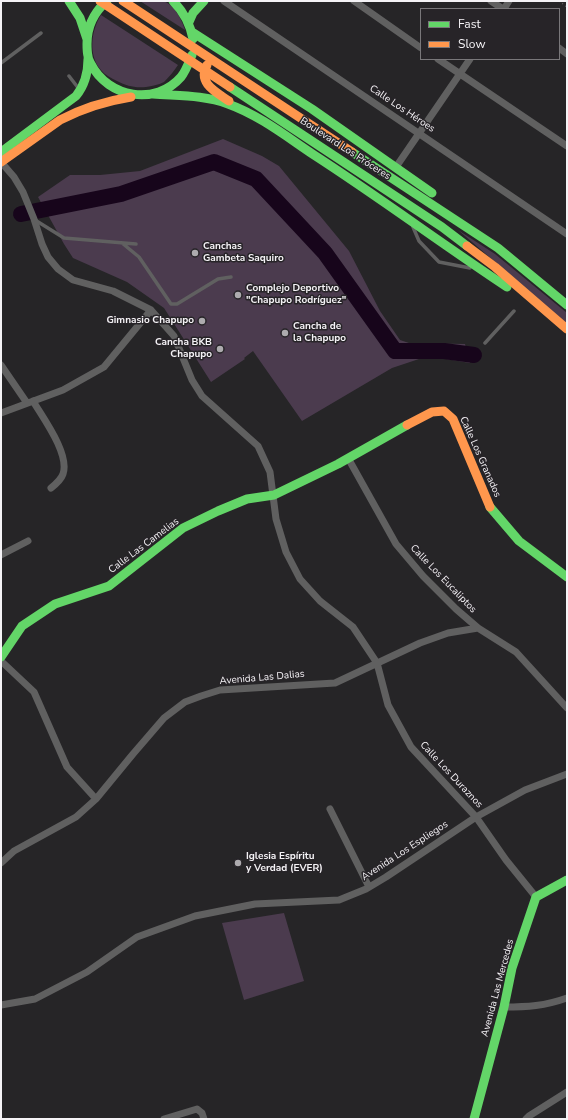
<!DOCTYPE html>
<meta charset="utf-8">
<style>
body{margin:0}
#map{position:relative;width:568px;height:1120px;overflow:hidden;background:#262527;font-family:"Nunito Sans",sans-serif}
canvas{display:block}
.frame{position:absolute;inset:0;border:2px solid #f5f3f6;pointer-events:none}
.legend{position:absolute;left:420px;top:8px;width:140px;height:52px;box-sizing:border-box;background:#272428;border:1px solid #79777a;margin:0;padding:5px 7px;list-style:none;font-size:12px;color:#f5f3f6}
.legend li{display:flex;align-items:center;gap:8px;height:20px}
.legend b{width:20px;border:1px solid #79777a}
</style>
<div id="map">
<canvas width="568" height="1120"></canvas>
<div class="frame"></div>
<ul class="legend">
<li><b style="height:5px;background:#63d668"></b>Fast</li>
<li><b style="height:5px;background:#ff974d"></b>Slow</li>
</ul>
</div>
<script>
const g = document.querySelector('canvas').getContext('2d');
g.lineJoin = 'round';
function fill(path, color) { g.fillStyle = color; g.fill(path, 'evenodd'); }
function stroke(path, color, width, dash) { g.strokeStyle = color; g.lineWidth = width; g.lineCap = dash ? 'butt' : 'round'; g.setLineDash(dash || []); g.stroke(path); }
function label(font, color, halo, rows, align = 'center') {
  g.font = font + ' "Nunito Sans",sans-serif'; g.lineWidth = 3; g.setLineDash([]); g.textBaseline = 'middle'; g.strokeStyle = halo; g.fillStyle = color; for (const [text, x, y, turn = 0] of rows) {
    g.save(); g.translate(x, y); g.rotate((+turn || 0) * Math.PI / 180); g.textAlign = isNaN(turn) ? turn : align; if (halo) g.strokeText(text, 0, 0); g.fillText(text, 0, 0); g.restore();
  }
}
const green = new Path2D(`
 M140 1C147 1 156 0 163 1 174 4 182 20 185 30Z
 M101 15 178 65C174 71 169 77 164 82 158 85 152 86 146 87 134 88 127 86 117 81 111 78 105 75 101 70 88 55 91 31 101 15Z
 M223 139 262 156 279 166 349 251 380 311 400 340 409 343 465 344 470 363 428 356 392 368 302 421 253 351 244 358 245 359 211 382 164 308 127 282 73 258 64 244 38 197 70 175H100L140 171Z
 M458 230 495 254 567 313V324Z
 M284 913 304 981 244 1000 222 923Z`);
const river = new Path2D(`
 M21 214 121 194 214 162 256 179 325 253 395 351H444L474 355`);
const path = new Path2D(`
 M559 1 567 7`);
const lane = new Path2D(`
 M1 63 41 33
 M69 76 79 89
 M35 220 64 238 136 244
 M413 227 419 241 439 262 470 268
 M122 243 139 257 171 304H177L218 279 231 277
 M485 343 514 311`);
const street = new Path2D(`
 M224 1 567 234
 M354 1 421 48
 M491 1 503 9
 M504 9 509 1
 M559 48 567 54
 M438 59 567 146
 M1 162 14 177 23 192 34 219 42 244 48 257 58 269 73 280 113 291 151 310 174 336 192 380 202 396 258 446 270 472 276 519 286 552 300 579 320 601 353 627 377 663 388 705 411 747 476 817 506 860 536 897
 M396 167 470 59
 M1 365 27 403
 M33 401C43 418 70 454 63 474 61 480 56 484 51 488
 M1 413 63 390 104 367 151 310
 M348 458 396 544 423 576 456 609 478 628 516 652 567 708
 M1 555 28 541
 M1 661 34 692 67 767 96 799
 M330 809 369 887
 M1 863 14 851 76 817 96 799 133 754 164 718 185 702 201 696 220 690 335 683 420 643 448 633 478 628
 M1 1005 35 999 87 972 137 937 195 916 255 904 339 900 366 889 386 877 476 817 525 790 567 774
 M504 1007C527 1007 545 1006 567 998
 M164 1119 197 1109 202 1113 204 1119
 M526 1119 529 1116 567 1092`);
const fast = new Path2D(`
 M69 1 80 18 87 39
 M107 1C94 12 87 27 87 44 87 48 87 52 88 56 88 59 90 62 91 64 108 98 156 106 181 77 186 71 189 62 192 55
 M173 1C184 12 190 23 193 39
 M189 22 193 13 204 1
 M192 32 312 109 432 193
 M230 87 442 227 467 246
 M153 94C178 96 204 95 228 104 259 115 287 137 314 155 379 197 442 244 507 287
 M1 152 76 96C85 85 88 73 88 59
 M352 152 498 248 567 305
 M490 507 519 541 567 577
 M1 657 22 626 55 604 109 586 183 528 218 511 247 499 274 495 338 464 407 425
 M474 1119 504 1007 512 968 536 897 567 880`);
const slow = new Path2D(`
 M100 1 230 87
 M123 1 352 152
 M207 65C197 83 216 92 229 101
 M1 162 60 120C83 108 106 101 131 97
 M467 246 495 267 567 329
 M407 425 432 412 444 411 453 419 490 507`);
const markers = [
 [195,253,4,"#adabae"],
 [238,295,4,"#adabae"],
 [202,321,4,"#adabae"],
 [285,333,4,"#adabae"],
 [220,349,4,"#adabae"],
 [238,863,4,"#adabae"]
];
const streetNames = [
 ["Calle Los Héroes",402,109,34],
 ["Boulevard Los Próceres",345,149,33],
 ["Calle Los Granados",480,457,66],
 ["Calle Las Camelias",144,546,-37],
 ["Calle Los Eucaliptos",443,579,46],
 ["Avenida Las Dalias",262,678,-5],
 ["Calle Los Duraznos",451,775,47],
 ["Avenida Los Espliegos",405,851,-33],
 ["Avenida Las Mercedes",498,988,-75]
];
const poiNames = [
 ["Canchas",203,247],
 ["Gambeta Saquiro",203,259],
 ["Complejo Deportivo",246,289],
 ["\"Chapupo Rodríguez\"",246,301],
 ["Gimnasio Chapupo",194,321,"right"],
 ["Cancha de",293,327],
 ["la Chapupo",293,339],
 ["Cancha BKB",212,343,"right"],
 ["Chapupo",212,355,"right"],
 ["Iglesia Espíritu",246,857],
 ["y Verdad (EVER)",246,869]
];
fill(green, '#4b3b4e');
stroke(river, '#17051b', 16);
stroke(path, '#626163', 1.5, [1, 3]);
stroke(lane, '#606060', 3.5);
stroke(street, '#606060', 7);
stroke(fast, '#63d668', 9);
stroke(slow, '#ff974d', 9);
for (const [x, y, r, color] of markers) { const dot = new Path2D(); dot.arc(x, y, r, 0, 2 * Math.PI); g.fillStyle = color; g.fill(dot); stroke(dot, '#272428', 1.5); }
label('10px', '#f5f3f6', '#272428', streetNames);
label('bold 10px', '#f5f3f6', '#272428', poiNames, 'left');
</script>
